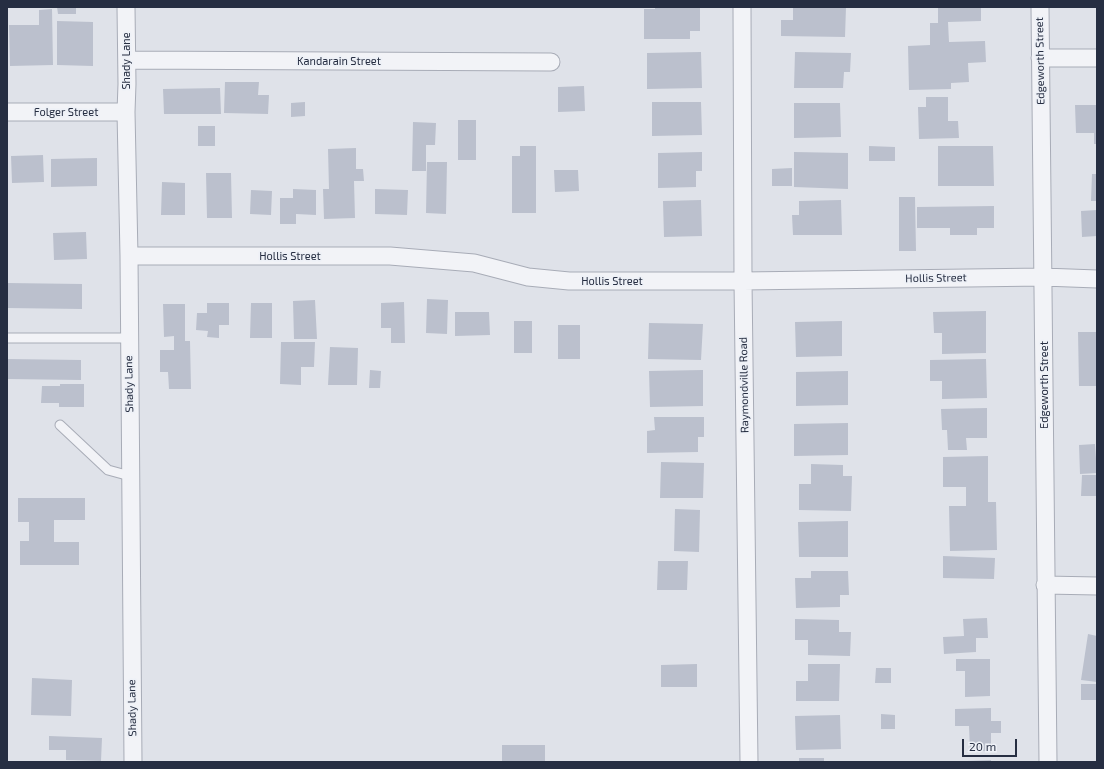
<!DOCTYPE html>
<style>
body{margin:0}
#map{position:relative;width:1104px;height:769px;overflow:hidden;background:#dfe2e9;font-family:"Exo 2",sans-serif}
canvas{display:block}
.frame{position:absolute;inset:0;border:8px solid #262e42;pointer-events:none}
.scale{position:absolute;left:962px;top:739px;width:55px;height:18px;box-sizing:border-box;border:2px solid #262e42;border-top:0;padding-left:5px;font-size:12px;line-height:14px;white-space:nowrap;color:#262e42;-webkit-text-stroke:3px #eef1f7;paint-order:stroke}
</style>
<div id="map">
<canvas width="1104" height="769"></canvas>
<div class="frame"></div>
<div class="scale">20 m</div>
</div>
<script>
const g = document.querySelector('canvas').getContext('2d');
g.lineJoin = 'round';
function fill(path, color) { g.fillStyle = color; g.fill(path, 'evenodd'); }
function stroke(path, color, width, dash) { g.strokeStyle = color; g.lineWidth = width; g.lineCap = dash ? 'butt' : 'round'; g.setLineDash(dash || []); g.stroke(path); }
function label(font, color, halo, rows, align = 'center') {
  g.font = font + ' "Exo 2",sans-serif'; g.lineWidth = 3.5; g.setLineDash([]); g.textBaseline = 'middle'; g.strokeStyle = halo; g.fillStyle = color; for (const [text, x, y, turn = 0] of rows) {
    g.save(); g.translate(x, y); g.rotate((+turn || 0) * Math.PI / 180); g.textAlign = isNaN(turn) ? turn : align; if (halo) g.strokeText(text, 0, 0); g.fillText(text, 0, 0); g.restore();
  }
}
const building = new Path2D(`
 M57 7H76V14H58Z
 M655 7H700V31H690V39H644V9H655Z
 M793 7H846L845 37 781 36V20H793Z
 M938 7H981V21L948 22 949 42 985 41 986 62 968 63 969 82 951 83V89L909 90 908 46 930 45V23H938Z
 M52 9 53 65 10 66 9 25H39V10Z
 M57 21 93 22V66L57 65Z
 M701 52 702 88 647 89V53Z
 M795 52 851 53 850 72H844L843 88H794Z
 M225 82H259L258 95H269L268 114 224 113Z
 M584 86 585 111 558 112V87Z
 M220 88 221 114H164L163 89Z
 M926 97H948V121H958L959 138 919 139 918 107H926Z
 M305 102V116L291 117V103Z
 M652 102H701L702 135 652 136Z
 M794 103H840L841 137 794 138Z
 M1075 105H1097V144H1094V133H1076Z
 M458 120H476V160H458Z
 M413 122 436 123 435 145H426V171H412Z
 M198 126H215V146H198Z
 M520 146H536V213H512V156H520Z
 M869 146 895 147V161H869Z
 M938 146H993L994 186H938Z
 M356 148V169H363L364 181H354L355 218 324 219 323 189H329L328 149Z
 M702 152V171H696V187L658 188V153Z
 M794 152 848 153V189L794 187Z
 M43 155 44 182 12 183 11 156Z
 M97 158V186L51 187V159Z
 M427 162H447L446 214 426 213Z
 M792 168V186H772V169Z
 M554 170H578L579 191 555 192Z
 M206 173H231L232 218H207Z
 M1092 174H1097V201H1091Z
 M162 182 185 183V215H161Z
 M293 189 316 190V215L296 214V224H280V198H293Z
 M375 189 408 190 407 215 375 214Z
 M251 190 272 191 271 215 250 214Z
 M899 197H915L916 251H899Z
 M701 200 702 236 664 237 663 201Z
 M841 200 842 235H793L792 215H799V201Z
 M994 206V228H977V235H950V228H917V207Z
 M1097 210V236L1082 237 1081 211Z
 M86 232 87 259 54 260 53 233Z
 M7 283 82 284V309L7 308Z
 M427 299 448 300 447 334 426 333Z
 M315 300 317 339H294L293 301Z
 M404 302 405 343H391V328H381V303Z
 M207 303H229V325H219V338L207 337 208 331 196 330 197 313H207Z
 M251 303H272V338H250Z
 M163 304H185V341H190L191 389H169L168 372H160V350H174V336L164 337Z
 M986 311V353L942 354V333H934L933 312Z
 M455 312H489L490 335 455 336Z
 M514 321H532V353H514Z
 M842 321V356L796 357 795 322Z
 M649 323 703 324 701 360 648 359Z
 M558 325H580V359H558Z
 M1078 332H1097V386H1079Z
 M281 342H315L314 367H301V385L280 384Z
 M330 347 358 348 357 385H328Z
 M7 359 81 360V380L7 379Z
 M986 359 987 398 942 399V381H930V360Z
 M370 370 381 371 380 388H369Z
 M703 370V406L650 407 649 371Z
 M848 371V405L796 406V372Z
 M60 384H84V407H59V403H41L42 386H60Z
 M987 408V438H966L967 450H948L947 430H942L941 409Z
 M654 417H704V437H698V452L647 453V431L655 430Z
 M848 423V455L794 456V424Z
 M1095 444 1097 473 1080 474 1079 445Z
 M988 456V502H996L997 550 950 551 949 506H966V487H943V457Z
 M661 462 704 463 703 498H660Z
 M811 464 843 465V476H852L851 511 799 510V484H811Z
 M1082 475H1097V496H1081Z
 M18 498H85V520H54V542H79V565H20V541H29V522H18Z
 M675 509 700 510 699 552 674 551Z
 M848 521V557H799L798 522Z
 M943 556 995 558 994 579 943 578Z
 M658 561H688L687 590H657Z
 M811 571H848L849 595H840V607L796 608 795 578H811Z
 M987 618 988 638H976V652L944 654 943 637 964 636 963 619Z
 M795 619 839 620V632H851L850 656 808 655V640H795Z
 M1088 634 1097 636V682L1081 680Z
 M956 659H990V696L965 697V671H956Z
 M697 664V687H661V665Z
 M808 664H840L839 701H796V681H808Z
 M876 668H891V683H875Z
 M32 678 72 680 71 716 31 715Z
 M1081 684H1097V700H1081Z
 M991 708V721H1001V733H991V751H970L969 726H955V709Z
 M881 714 895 715V729H881Z
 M840 715 841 749 796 750 795 716Z
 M49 736 102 738 101 761 66 760V750H49Z
 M502 745H545V762H502Z
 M799 758H824V762H799Z
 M991 760V762H967V761Z`);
const service = new Path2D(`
 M7 338H129
 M60 425 108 470 130 476`);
const minor = new Path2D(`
 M126 7 127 84 126 112 129 256 133 762
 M742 7 743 281 749 762
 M1040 7 1048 762
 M1040 58H1097
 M127 60 551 62
 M7 112H126
 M129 256H390L474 263 528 277 569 281H743L1043 277 1097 279
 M1045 585 1097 586`);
const streetNames = [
 ["Shady Lane",126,61,-90],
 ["Kandarain Street",339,61],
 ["Edgeworth Street",1040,61,-91],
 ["Folger Street",66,112],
 ["Hollis Street",290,256],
 ["Hollis Street",936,278,-1],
 ["Hollis Street",612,281],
 ["Shady Lane",129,384,-91],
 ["Raymondville Road",744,385,-91],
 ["Edgeworth Street",1044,385,-90],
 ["Shady Lane",132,708,-91]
];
fill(building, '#bbc0cd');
stroke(service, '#a8acb7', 11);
stroke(minor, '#a8acb7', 19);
stroke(service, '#f2f3f7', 9);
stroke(minor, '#f2f3f7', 17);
label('11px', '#262e42', '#eef1f7', streetNames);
</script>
